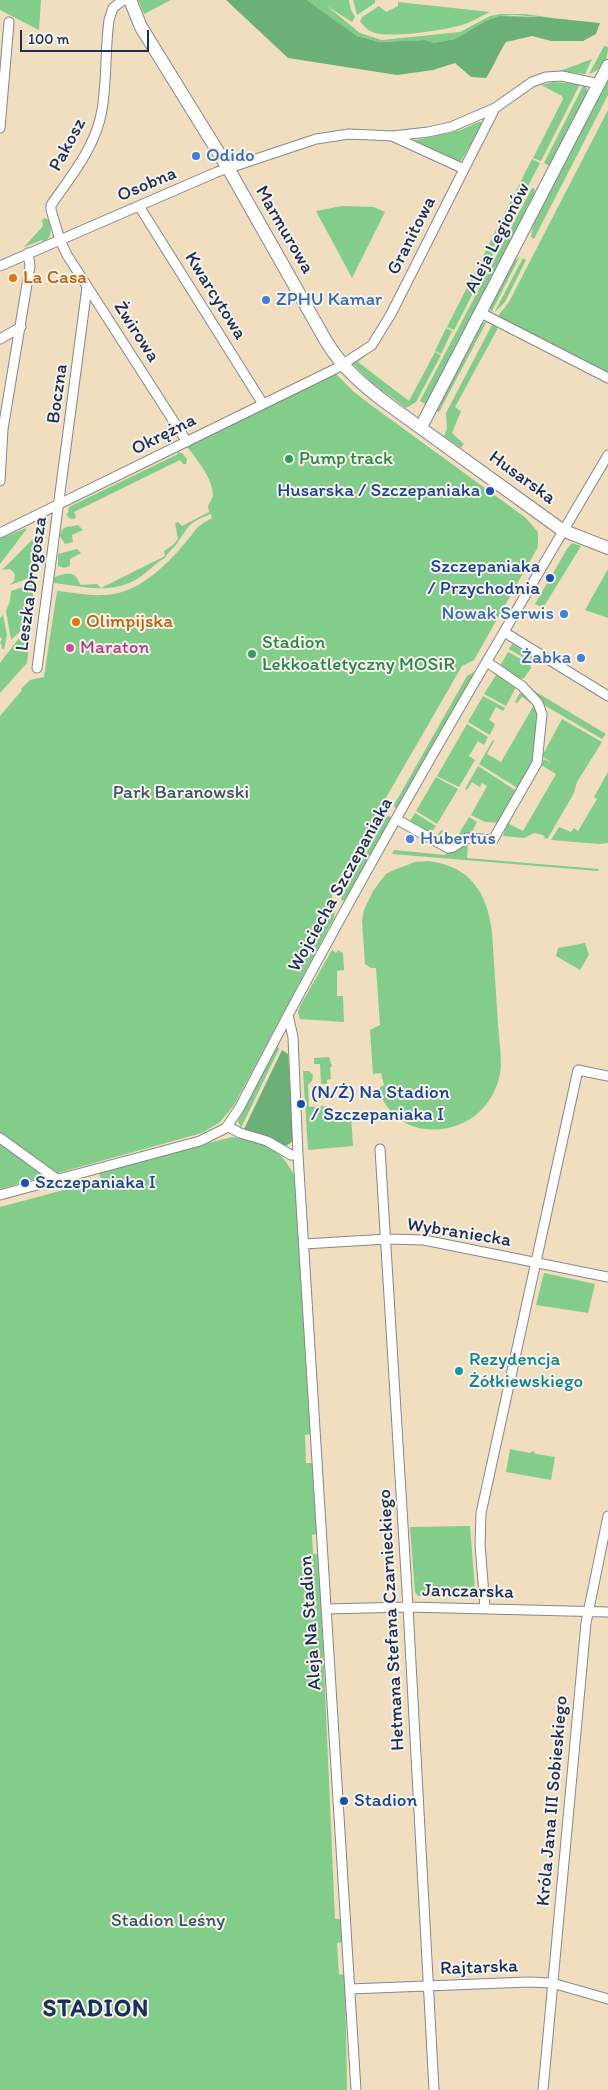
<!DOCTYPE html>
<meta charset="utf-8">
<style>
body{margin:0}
#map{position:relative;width:608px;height:2090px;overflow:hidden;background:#f1debf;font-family:Itim,sans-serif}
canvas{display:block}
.scale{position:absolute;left:20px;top:30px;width:129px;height:22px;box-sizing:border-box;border:2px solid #1b2f5e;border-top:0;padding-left:6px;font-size:15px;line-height:18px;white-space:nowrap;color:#1b2f5e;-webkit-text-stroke:4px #f7f3e8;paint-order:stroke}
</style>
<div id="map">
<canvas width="608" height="2090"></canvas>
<div class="scale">100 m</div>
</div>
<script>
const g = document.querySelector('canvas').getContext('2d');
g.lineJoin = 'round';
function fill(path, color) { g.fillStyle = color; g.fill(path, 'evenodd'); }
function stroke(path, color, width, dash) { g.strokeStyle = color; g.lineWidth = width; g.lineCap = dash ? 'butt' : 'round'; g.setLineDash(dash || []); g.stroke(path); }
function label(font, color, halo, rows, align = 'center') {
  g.font = font + ' Itim,sans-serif'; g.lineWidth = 4; g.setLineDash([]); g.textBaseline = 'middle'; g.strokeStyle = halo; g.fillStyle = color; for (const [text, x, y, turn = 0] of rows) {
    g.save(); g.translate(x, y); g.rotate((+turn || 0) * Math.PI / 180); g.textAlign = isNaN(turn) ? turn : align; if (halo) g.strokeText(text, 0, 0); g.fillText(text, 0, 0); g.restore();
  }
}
const green = new Path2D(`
 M0 0H41L39 30 0 10Z
 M138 0H171L144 14Z
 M307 0H349L351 10 355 17 352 22 327 6 360 33 382 40 460 32 490 16 501 14H525L553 18 515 15 499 16 485 21 455 39 434 43 425 40 380 42 357 36Z
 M353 0H375V3L357 15Z
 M398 2 490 12C481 16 472 22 462 25 444 30 394 38 375 33 368 31 365 27 360 21L362 17 379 6 386 12 398 6Z
 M604 46 608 47C608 60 602 70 589 74Z
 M592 59 585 74 560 71Z
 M608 78V95L534 239 531 237 533 223Z
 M554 82 580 84 541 161 533 158 563 99 562 96 541 85Z
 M584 84 588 91 586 97 550 166 544 163Z
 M608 110V374L497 317 509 302Z
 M478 122H481L482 125 461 161 457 162 412 141 461 130Z
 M532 159 540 163 454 330 447 327Z
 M532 188 535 189 534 197 427 405 420 401Z
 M342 206 374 207 385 212 352 278 316 211Z
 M45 218 49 220C52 230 52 236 44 242L42 240 24 247 43 226 42 220Z
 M520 256 491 313 490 307 512 264Z
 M523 258 526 260 505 302 494 313Z
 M487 321 439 412 436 411 481 324Z
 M493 323 497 325V330L455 407 461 411 452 433 464 444 461 448 444 436 447 429 446 413Z
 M446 328 452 331 441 354 435 351Z
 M435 352 441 355 416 402 406 408 371 382 352 363 365 353 366 355 358 362 409 401Z
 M336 374 354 392 371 405 526 518 538 532V547L474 660 462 666 331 893 335 908 334 918 234 1105 220 1122 202 1133 0 1189V716L22 690 21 689 30 680 44 677 57 591C72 592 88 596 103 595 136 595 165 567 185 543 197 530 194 527 212 518L211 514C190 522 190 524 178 542 174 548 168 552 165 558 155 563 147 573 137 579 109 595 83 586 54 583V578C58 575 69 572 74 575 78 577 78 582 81 585L97 584 101 588 165 556 164 551 173 545 178 539 175 523 178 522 182 526 209 512 208 506 213 496C213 479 198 461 188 448V446L264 407Z
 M177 452 182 453 187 459 186 464H183L180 460 74 512 76 517 74 519 69 518 66 514 68 513 69 507 178 454Z
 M78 525 83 530 72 535 73 542 65 544 60 536C62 524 69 528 78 525Z
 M26 528V530L0 564V539Z
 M41 531 35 576 10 585 14 581 15 574 10 569 2 570Z
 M572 543 581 546 543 608 535 604 567 549Z
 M77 549 81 553 70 559V566L64 568 58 566V554Z
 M608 569V618L585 610Z
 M35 583 29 623 11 640 6 611 10 601 11 591Z
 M3 615 7 635 4 650 1 647 2 645 0 643 2 639 0 637V618Z
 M30 630H31L27 663 0 693V663L19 638Z
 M512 644 533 656 535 660 534 664 509 649Z
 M508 652 530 664 531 668 524 678 520 679 500 666Z
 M474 672 475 674 398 807 395 808 394 805 467 676Z
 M498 672 515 686V689L506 706 484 694Z
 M531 689 606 734 602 739 544 705Z
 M520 693 527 695 536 703 539 715 534 764 519 789 479 764 493 740 494 741 487 754 501 762 534 705 522 697 517 703 515 702Z
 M483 696 505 708 503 711 496 707 489 720 495 724 490 735 468 722Z
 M562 719 602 742 577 782 574 793 548 838 546 839 543 835 534 833 524 838 503 836 509 820 510 821 509 824 523 831 556 774 541 765 544 759 552 763 542 756Z
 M467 724 488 737 484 745 478 741 469 756 475 760 459 787 437 776Z
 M478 766 518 792 500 823 485 822 471 815 487 786 482 783 480 787 472 782 467 790 465 789Z
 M608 772V843L599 844 551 840 559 827 571 832 574 828 578 831 597 799 594 797Z
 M436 777 458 789 437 824 416 811Z
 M415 813 436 826 433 830 427 832 409 823Z
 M387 816 391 817V819L345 900 342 901 341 898Z
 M469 817 477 822 472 832 464 835 452 847 435 839 441 830 443 831 438 839 451 847Z
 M468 843 467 858 599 869 598 871 392 854 394 850 445 855 447 852H456Z
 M428 861C470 866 487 892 492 932 494 963 496 993 498 1024 499 1038 501 1052 501 1066 498 1106 464 1134 425 1129 403 1127 385 1110 378 1089L384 1085 381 1073 373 1074 370 1030 380 1025 376 968H371L365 964 362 921 364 910 373 891 386 874 394 870 415 862Z
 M585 943 589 955 580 970 556 956 558 948Z
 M332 950 336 953 338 950 343 953 344 970 337 971V996H343L344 1022 300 1019 298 1012 300 1006Z
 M277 1046 279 1049 241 1128 238 1121Z
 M329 1057 332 1066 330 1068 331 1079 327 1080V1084H321L320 1064H314V1058Z
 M303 1071H309L313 1075 312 1081 308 1085 309 1107 327 1106 335 1115 351 1114 353 1146 308 1150Z
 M232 1137C264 1140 282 1149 296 1179L312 1434 305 1435 306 1463H314L318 1534 312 1535 313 1554H319L335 1919H340L344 1942 337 1943 339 1974 345 1975 347 2090H0V1207L101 1180 99 1172Z
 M544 1273 595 1284 588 1313 536 1305Z
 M510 1449 530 1453 533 1451 536 1454 555 1457 551 1480 506 1472Z
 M470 1526 475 1589 469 1597 418 1596 415 1592 410 1527Z`);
const forest = new Path2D(`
 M226 0H307L357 36 380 42 425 40 434 43 455 39 485 21 499 16 542 17 600 23 596 34 583 41H551L532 36 506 42C498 54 494 66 486 78L471 77 455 63 433 70 397 75 288 58Z
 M282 1050 288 1054 293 1136V1141L286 1146 244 1129Z`);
const street = new Path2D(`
 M123 0 113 8 109 20C105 50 107 80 102 110 96 146 72 175 51 205V210L60 240 67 255 187 442
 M0 128 9 22
 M394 137 464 169
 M139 206 263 404
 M0 266 217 172 316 139 349 134 393 136 428 132 451 127 495 108 532 82 546 77 562 76 599 84
 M481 313 608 378
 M0 339 21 327
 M0 481 3 429 30 266 28 253
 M0 533 337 368 372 345 391 314 495 108
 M504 632 608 696
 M37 668 87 287
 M396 819 448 848 453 847 467 838 493 840 537 763 542 714 538 703 522 686 487 662
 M288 1015 293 1037 298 1155 356 2090
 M227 1126 240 1133 267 1141 291 1155H298
 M0 1138 58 1180
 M380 1149 408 1607 434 2090
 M0 1195 200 1141 226 1128 240 1107C354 885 481 670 608 455
 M304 1244 387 1239 424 1240 608 1277
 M485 1608 480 1544 481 1513 574 1088 578 1070 608 1076
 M326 1609 408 1607 608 1612
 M350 1989 528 1982 552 1983 608 1999
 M543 2090 586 1623 608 1516`);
const secondary = new Path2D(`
 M130 0 141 27 228 168 326 341C342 368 365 387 389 405L562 530 608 548
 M421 427 608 66`);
const markers = [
 [196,156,5,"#3f7fe0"],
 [13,278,5,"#e8710a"],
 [266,300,5,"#3f7fe0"],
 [289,459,5,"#2e9e5b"],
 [490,491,5,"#1a4fb4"],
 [550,578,5,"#1a4fb4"],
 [564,614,5,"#3f7fe0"],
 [76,622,5,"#e8710a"],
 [70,648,5,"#d1479c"],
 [252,654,5,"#2e9e5b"],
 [581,658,5,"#3f7fe0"],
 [410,839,5,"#3f7fe0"],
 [301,1104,5,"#1a4fb4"],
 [25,1183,5,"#1a4fb4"],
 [459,1371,5,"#0f9aa8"],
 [344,1801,5,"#1a4fb4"]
];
const streetNames = [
 ["Pakosz",68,145,-62],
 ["Osobna",147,185,-23],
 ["Marmurowa",284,230,60],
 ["Granitowa",412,236,-63],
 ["Aleja Legionów",498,238,-63],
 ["Kwarcytowa",215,296,58],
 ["Żwirowa",136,332,57],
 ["Boczna",58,394,-82],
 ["Okrężna",164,435,-27],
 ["Husarska",522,478,36],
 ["Leszka Drogosza",32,584,-82],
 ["Wojciecha Szczepaniaka",341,885,-61],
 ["Wybraniecka",459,1233,9],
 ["Janczarska",468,1592,1],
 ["Hetmana Stefana Czarnieckiego",392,1620,-93],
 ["Aleja Na Stadion",311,1623,-94],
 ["Króla Jana III Sobieskiego",553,1801,-85],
 ["Rajtarska",479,1968,-2]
];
const shopNames = [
 ["Odido",206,156],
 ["ZPHU Kamar",276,300],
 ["Nowak Serwis",554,614,"right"],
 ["Żabka",571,658,"right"],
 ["Hubertus",420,839]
];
const foodNames = [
 ["La Casa",23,278],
 ["Olimpijska",86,622]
];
const leisureNames = [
 ["Pump track",299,459],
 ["Stadion",262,643],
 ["Lekkoatletyczny MOSiR",262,665]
];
const transitNames = [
 ["Husarska / Szczepaniaka",480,491,"right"],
 ["Szczepaniaka",540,567,"right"],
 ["/ Przychodnia",540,589,"right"],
 ["(N/Ż) Na Stadion",311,1093],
 ["/ Szczepaniaka I",311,1115],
 ["Szczepaniaka I",35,1183],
 ["Stadion",354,1801]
];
const hotelNames = [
 ["Maraton",80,648]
];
const parkNames = [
 ["Park Baranowski",181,793],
 ["Stadion Leśny",168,1921]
];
const cultureNames = [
 ["Rezydencja",469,1360],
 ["Żółkiewskiego",469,1382]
];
const districtNames = [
 ["STADION",96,2010]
];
fill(green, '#83cd8b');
fill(forest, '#6ab077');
stroke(street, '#86868e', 11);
stroke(secondary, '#86868e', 14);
stroke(street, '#fff', 9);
stroke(secondary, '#fff', 12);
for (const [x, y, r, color] of markers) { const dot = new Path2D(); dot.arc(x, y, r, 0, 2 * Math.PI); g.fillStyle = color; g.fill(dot); stroke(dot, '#f7f3e8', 2); }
label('19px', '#1b2f5e', '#f7f3e8', streetNames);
label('19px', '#366cbe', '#f7f3e8', shopNames, 'left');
label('19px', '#c56008', '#f7f3e8', foodNames, 'left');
label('19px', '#27864d', '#f7f3e8', leisureNames, 'left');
label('19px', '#164399', '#f7f3e8', transitNames, 'left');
label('19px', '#b23c85', '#f7f3e8', hotelNames, 'left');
label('19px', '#355669', '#f7f3e8', parkNames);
label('19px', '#0d838f', '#f7f3e8', cultureNames, 'left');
g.letterSpacing = '1px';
label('bold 24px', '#1b2f5e', '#f7f3e8', districtNames);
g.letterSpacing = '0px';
</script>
